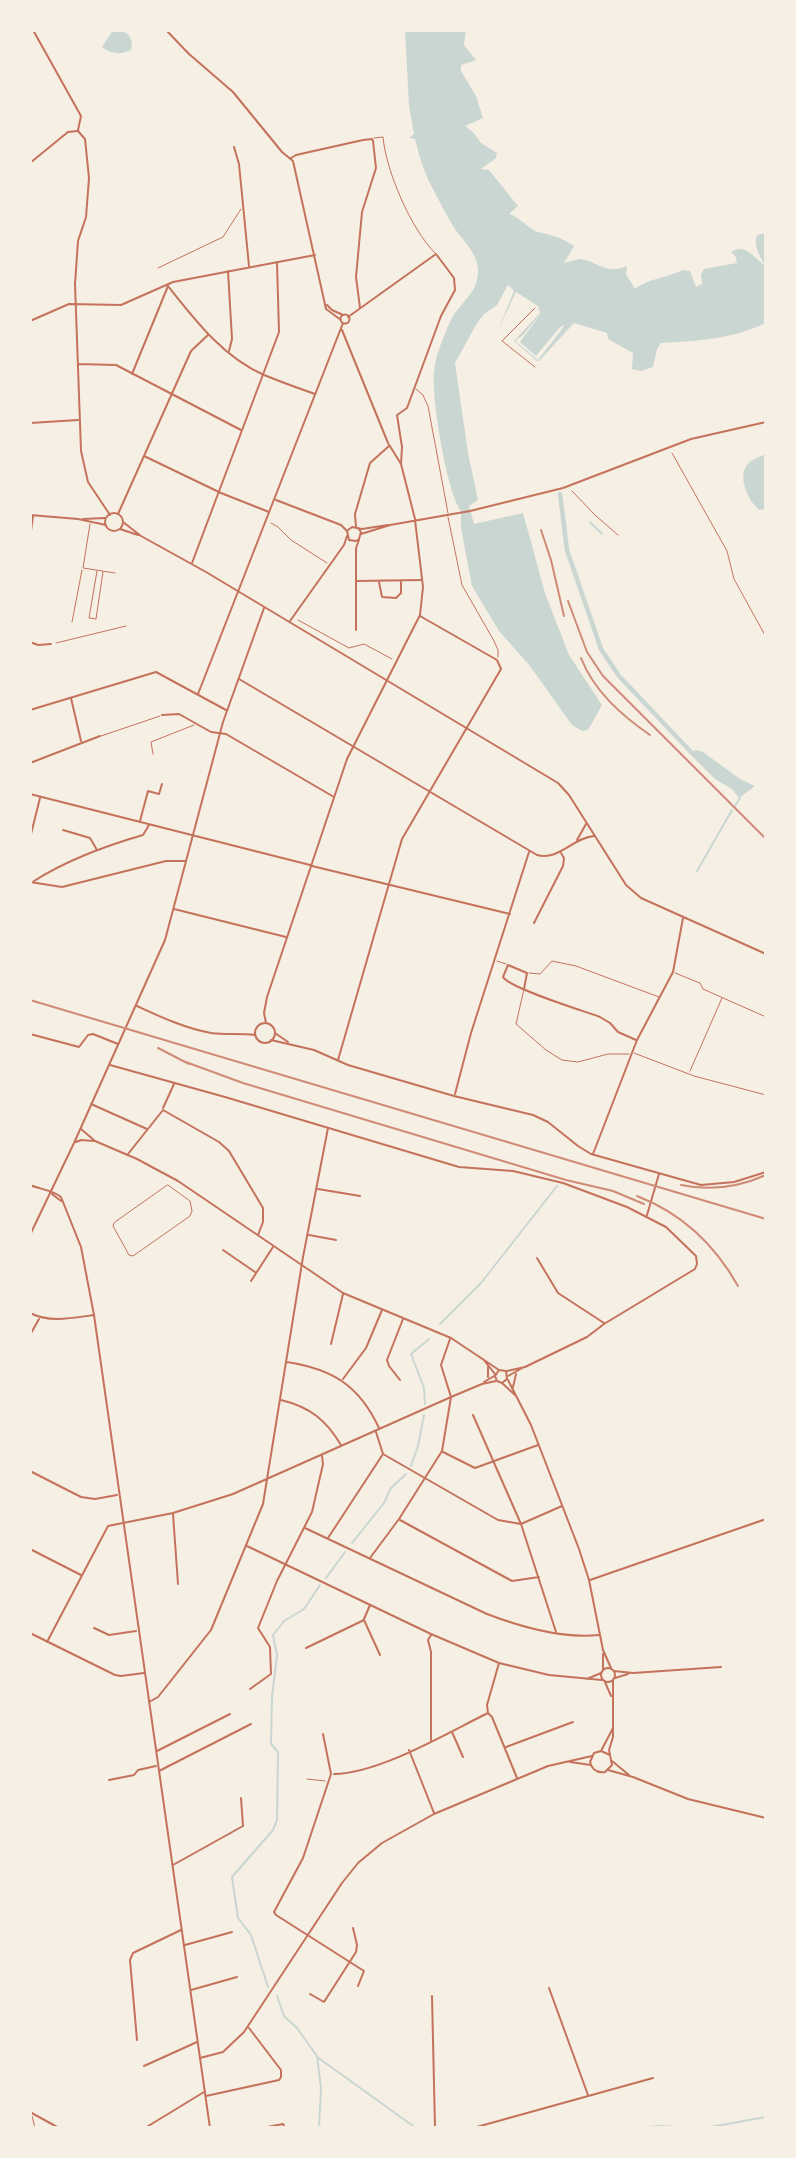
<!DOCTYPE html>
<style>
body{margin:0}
#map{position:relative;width:796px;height:2158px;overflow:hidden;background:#f6efe4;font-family:"Archivo Narrow",sans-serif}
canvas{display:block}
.frame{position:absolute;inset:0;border:32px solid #f6efe4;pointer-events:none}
</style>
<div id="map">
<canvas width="796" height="2158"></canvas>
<div class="frame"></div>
</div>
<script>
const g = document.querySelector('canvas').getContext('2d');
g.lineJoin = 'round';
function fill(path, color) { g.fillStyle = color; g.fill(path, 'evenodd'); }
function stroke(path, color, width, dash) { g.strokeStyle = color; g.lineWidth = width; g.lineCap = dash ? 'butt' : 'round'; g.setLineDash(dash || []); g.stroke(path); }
const water = new Path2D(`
 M113 30C125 29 135 37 131 50 122 55 110 54 102 47Z
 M405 30H466L464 45 476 60 461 65V71L476 96 483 118 465 126 473 132 481 143 497 153 496 158 481 169 489 170 518 206 509 214C520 217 528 229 538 232 552 235 562 238 574 246L564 263 580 259C600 262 604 275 627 266L626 274 635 289C649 278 667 278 683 270L690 271 696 287 702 284 701 275 704 269 737 263 736 257 731 252C746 243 753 257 765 266 760 255 753 247 757 235L766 233V323C733 339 697 341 661 343L657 349 653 367 641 371 632 369 633 353 608 339 607 333 574 323 539 361H537L514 341 540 313 538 306 516 292 498 330 514 291 508 285 497 305 484 314 477 323 455 363 468 453 478 500 469 506 474 524 523 513 545 593 569 655 602 705 588 730 582 731 572 725 530 666 499 631 472 586 461 528V511C447 493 431 397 434 372 435 356 444 336 450 322 459 302 477 296 478 272 479 254 462 240 453 226 446 214 439 201 433 189 424 173 419 155 415 139L409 138 414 134 409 106Z
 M766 454V509L760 510C749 503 737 477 747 465 752 459 759 457 766 454Z
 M696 750 703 752 740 779 755 786 739 798 732 789 715 779 689 753Z`);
const pier = new Path2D(`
 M542 312 520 342 536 356 560 327 565 325 538 360 515 341 523 335Z`);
const stream = new Path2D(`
 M590 522 602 534
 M735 806 740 798
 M697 871 732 810
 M440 1324 481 1283 557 1186
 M425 1404 424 1388 411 1354 429 1339
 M411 1466 418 1446 424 1415
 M352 1543 384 1503 391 1488 406 1474
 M326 1578 345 1552
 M268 1987 251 1935 238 1918 232 1877 273 1830 277 1820 278 1752 271 1744 272 1697 277 1655 273 1635 284 1621 304 1609 320 1585
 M277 1996 284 2016 297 2028 317 2056 321 2089 319 2128
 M317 2057 416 2128
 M637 2128 660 2126 692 2128
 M705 2128 766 2117`);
const canal = new Path2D(`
 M560 494 567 550 601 649 619 676 691 752`);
const service = new Path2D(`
 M374 138 383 137C386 171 411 229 435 253
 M158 268 223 237 241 209
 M672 453 727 551 734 579 766 637
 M90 524 83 568 115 573
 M97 571 89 618 96 619 103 572
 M72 622 82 570
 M56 643 126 626
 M101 736 160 716
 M153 754 151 742 194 725
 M497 961 506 964
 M529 973 540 974 552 961 576 966 659 997
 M675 973 700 983 703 989 766 1017
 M524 989 516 1024 546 1050 562 1060 578 1062 608 1054H629
 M634 1053 694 1076 766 1095
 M690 1071 722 998
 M168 1185 190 1201 192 1211 190 1216 133 1256 129 1255 113 1226 114 1223Z
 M307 1779 325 1781
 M32 2116 35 2128`);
const pedestrian = new Path2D(`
 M535 367 502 341 535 308
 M416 389 423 395 428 406 448 513
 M572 491 595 515 618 535
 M448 517 462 585 494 641 498 650V657
 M271 523 278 527 291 540 327 563
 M298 620 349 648 364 644 392 659`);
const minor = new Path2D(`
 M33 30 81 116 78 130
 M166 30 189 54 233 92 282 152 293 161 326 309 341 320
 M78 131 85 139 89 178 86 217 78 241 75 284 81 451 88 482 110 515
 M234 147 239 164 249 266
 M291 158 296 155 363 140 372 139 373 141 376 168 362 212 356 277 360 308
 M30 163 68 132 77 131
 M228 271 232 339 229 351
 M327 305 332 310 343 315
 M340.5 319a4.5 4.5 0 1 1 9 0a4.5 4.5 0 1 1-9 0Z
 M348 317 436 254 454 278 455 290 441 316 407 408 397 415 402 447 401 464
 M30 321 69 304 121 305 173 282 315 255
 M342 330 388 443 401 464 415 519
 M78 364 116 365 241 430
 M132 374 168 286C195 320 223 357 264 375 281 382 298 388 315 394
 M30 423 78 420
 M144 456 221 493 269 512
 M276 500 341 525 347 531
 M118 514 191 351 208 335
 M356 527 355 514 370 463 389 446
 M30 538 33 516
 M192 563 279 332 277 262
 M357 581 422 580
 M379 582 382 597 396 598 401 593V581
 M356 630V548L359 540
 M30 642 38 645 51 644
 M239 679 537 855C559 861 572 838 594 836
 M198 694 343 323
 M71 698 81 741
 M30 710 156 672 226 710
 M162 715 179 714 211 732 226 734 334 797
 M30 763 100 736
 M140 821 148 791 159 794 162 784
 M63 830 90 838 97 850
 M30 838 40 798
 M577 840 586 824
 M312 866 510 914
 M34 881C67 860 105 846 143 835L149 825
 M30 882 62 887 166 861H186
 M174 909 286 937
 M534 923 563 866 564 858 561 853
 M524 989 527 973 508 965 503 977C509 988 584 1011 600 1017L610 1023 618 1032 636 1040
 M275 1033 288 1042
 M30 1034 79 1047 88 1035 93 1034 118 1044
 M271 1040 314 1050 348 1065 454 1096 533 1115 548 1122 578 1146 591 1154 701 1185 734 1182 766 1172
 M338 1060 402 839 501 669 497 660 420 616
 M110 1065 225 1097 459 1167 513 1171 563 1183 627 1207 666 1227 696 1256 697 1264 695 1269 604 1324 587 1337 525 1367 507 1371
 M455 1094 471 1033 529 852
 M91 1104 147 1129
 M163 1108 174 1084
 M128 1154 163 1110 219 1142 229 1151 263 1208V1222L258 1235
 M593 1154 637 1040 673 972 683 918
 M30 1185C39 1189 53 1190 61 1197L81 1247 94 1315 210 2128
 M318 1189 360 1196
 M52 1194 61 1201
 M647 1215 659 1174
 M309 1235 336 1240
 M223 1250 255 1272
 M537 1258 558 1293 604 1323
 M251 1281 273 1247
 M30 1313C50 1323 72 1318 94 1315
 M30 1335 39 1319
 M331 1344 343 1294
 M287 1362C332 1369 359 1385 379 1428
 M508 1376 524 1367
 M488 1377V1367
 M343 1379 366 1348 382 1310
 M400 1380 389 1366 387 1360 403 1319
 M484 1382 494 1376
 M513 1387 516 1374
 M281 1400C310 1407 326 1420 341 1445
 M473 1415 521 1524 556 1632
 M443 1452 475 1468 538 1445
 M383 1454 498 1520 521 1524 562 1506
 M30 1471 81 1497 95 1499 117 1495
 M173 1514 178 1584
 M400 1520 512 1581 539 1577
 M305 1528 487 1614C521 1627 562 1639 599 1635
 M328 1538 383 1454 376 1432
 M247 1546 431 1634 499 1663 549 1675 602 1680
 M30 1549 81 1575
 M370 1558 399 1519 442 1451 451 1397 441 1365 450 1339
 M590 1580 766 1519
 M364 1619 370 1605
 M94 1628 109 1635 136 1631
 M30 1633 115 1675 121 1676 144 1673
 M431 1635 428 1640 431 1652V1740
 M47 1642 108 1526 173 1513 233 1494 451 1397 482 1384 496 1381
 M306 1648 364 1620 380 1655
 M499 1663 487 1705 488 1713 492 1717 517 1778
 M614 1671 633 1673 721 1667
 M615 1678 628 1674
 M587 1679 601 1673
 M250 1689 271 1674 270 1647 258 1628 277 1581 312 1512 323 1464 322 1456
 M149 1702 158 1697 211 1630 263 1504 303 1257 328 1128
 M452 1732 463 1757
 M323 1734 331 1774 303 1858 274 1912 276 1915 364 1971 358 1986
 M506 1747 573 1722
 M409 1750 434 1813
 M157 1751 230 1714
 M570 1762 591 1765
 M159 1771 251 1724
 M334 1774C380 1773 445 1734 488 1713
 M109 1780 134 1775 138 1770 156 1766
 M173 1865 243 1826 241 1798
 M185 1945 232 1932
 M549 1988 588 2095
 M191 1990 237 1977
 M310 1994 324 2002 356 1952 357 1945 353 1928
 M432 1996 435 2128
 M137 2040 130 1960 133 1953 181 1930
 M200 2058 223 2052 244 2032 342 1883 358 1863 382 1843 434 1814 548 1766 592 1756
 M144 2066 197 2042
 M206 2096 279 2080 281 2077V2070L249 2028
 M30 2112 59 2128
 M145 2128 204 2092
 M262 2128 283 2124 285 2128
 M473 2128 653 2078`);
const tertiary = new Path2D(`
 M105 522a9 9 0 1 1 18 0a9 9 0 1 1-18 0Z
 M30 515 78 519 106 525
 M83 519 105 518
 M123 522 141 536 206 572 558 783 569 795 626 885 641 898 766 954
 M358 528 361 532 359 539 356 541 349 540 347 531 352 527 362 529 388 525
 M120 529 138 535
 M361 534 390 525 470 511 563 488 691 439 766 422
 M290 621 344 545 347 536
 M30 794 310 865
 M137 1006C161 1017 184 1028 211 1033 226 1035 241 1033 255 1035
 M266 1023 264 1013 267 997 347 759 420 615 423 587 415 520
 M255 1033a10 10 0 1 1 20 0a10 10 0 1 1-20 0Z
 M81 1129 95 1141 137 1159 178 1181 343 1293 451 1338 499 1370 506 1371 507 1379 502 1383 497 1381 495 1376 499 1370
 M76 1142 81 1140 94 1141
 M30 1235 74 1143 165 940 223 722 264 608
 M483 1359 495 1374
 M508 1380 531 1425 579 1549 589 1580 603 1650 611 1668
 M502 1383 515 1395
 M601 1675a7 7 0 1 1 14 0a7 7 0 1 1-14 0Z
 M603 1669V1654
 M605 1682 611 1696
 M601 1751 613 1728
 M610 1755 601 1751 594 1753 590 1762C592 1770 597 1773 605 1772L612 1765 609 1750 613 1737V1680
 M612 1761 629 1775
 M608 1770 633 1777 688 1799 766 1818`);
const rail = new Path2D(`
 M541 530 551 560 564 616
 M568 601 587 652 603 676 766 839
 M581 658C594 691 621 715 650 735
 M30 1000 766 1219
 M158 1048 189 1064
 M183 1061 243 1083 566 1180 613 1191 644 1204
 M681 1185C710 1191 739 1187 766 1175
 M637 1196C681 1213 715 1245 738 1286`);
fill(water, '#c9d6d2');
fill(pier, '#f6efe4');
stroke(stream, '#c9d6d2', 2);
stroke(canal, '#c9d6d2', 4.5);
stroke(service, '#c5725c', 1);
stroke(pedestrian, '#c5725c', 1);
stroke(minor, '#c5725c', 2);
stroke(tertiary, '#c5725c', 2);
stroke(rail, '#cf8b77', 2);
</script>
